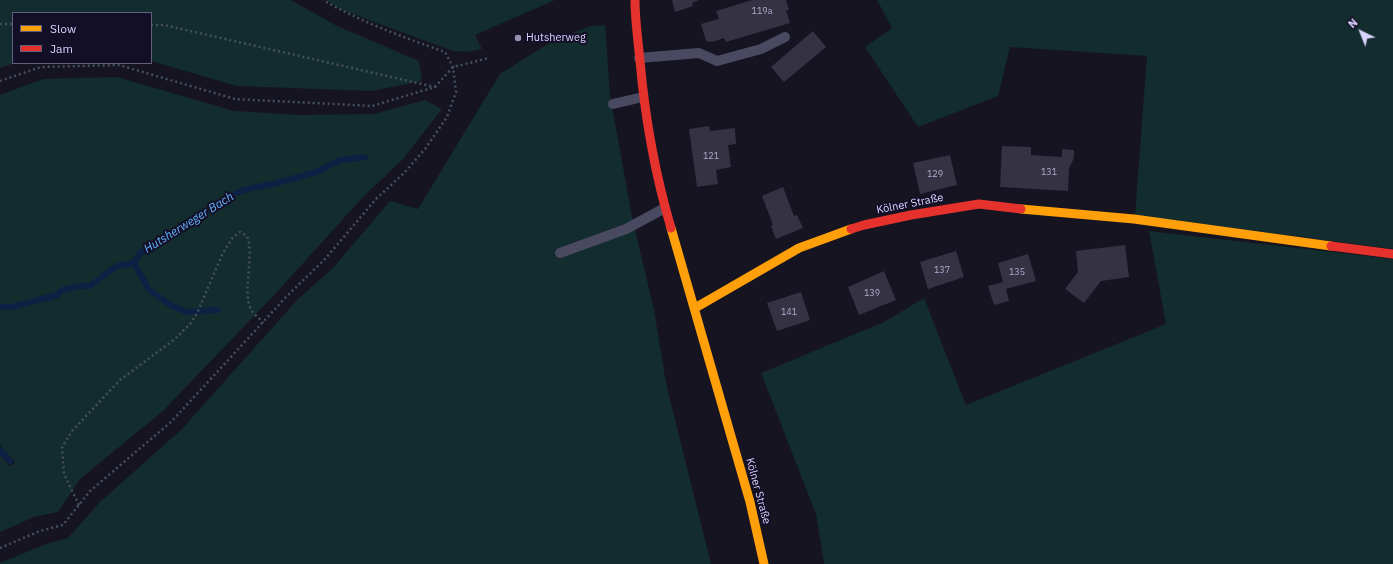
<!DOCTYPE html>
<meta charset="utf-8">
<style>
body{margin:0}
#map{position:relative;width:1393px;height:564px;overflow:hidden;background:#161421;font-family:"IBM Plex Sans",sans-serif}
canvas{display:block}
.legend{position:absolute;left:12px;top:12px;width:140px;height:52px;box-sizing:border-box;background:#130f26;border:1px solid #625e7d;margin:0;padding:5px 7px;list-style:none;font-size:12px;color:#d9d4ff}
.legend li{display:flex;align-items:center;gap:8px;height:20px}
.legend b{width:20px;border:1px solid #625e7d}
.north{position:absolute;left:1341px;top:12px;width:40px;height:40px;-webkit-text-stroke:3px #130f26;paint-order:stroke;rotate:317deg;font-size:11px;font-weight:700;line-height:16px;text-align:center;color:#d9d4ff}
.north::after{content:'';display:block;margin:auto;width:14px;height:18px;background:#d9d4ff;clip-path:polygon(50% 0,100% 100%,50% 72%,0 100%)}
</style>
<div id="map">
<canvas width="1393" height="564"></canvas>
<ul class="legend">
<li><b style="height:5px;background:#ff9f0a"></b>Slow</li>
<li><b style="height:5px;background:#e5322d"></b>Jam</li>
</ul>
<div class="north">N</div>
</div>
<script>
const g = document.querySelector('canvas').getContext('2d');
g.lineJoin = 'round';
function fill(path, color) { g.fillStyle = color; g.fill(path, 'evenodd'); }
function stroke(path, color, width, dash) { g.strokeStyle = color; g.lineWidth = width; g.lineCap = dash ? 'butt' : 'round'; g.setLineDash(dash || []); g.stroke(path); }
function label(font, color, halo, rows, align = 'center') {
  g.font = font + ' "IBM Plex Sans",sans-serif'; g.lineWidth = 4; g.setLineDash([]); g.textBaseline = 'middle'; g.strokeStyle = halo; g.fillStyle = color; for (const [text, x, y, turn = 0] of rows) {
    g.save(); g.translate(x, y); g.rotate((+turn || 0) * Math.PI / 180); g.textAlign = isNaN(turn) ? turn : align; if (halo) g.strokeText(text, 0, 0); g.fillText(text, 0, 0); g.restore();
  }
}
const green = new Path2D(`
 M0 0H291L335 25 419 61 422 81 372 91 237 86 151 61V13H13V63H15L0 68Z
 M326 0H555L475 35 482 49 467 52 453 51 342 10Z
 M877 0H1393V249L1135 215 1147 56 1010 47 998 96 918 127 865 47 892 28Z
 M605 25 610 95 632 217 654 310 666 383 711 564H0V563L46 544 68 538 100 502 181 430 298 299 332 269 390 201 418 209 500 74 554 40 591 26Z
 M117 77 234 111 300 115 374 114 425 100 442 109 403 159 363 197 277 292 163 411 80 479 58 512 34 517 0 532V455L10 466 15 462 0 445V309H12L59 297 63 292 80 288 91 287 117 267 135 265 141 254 179 234 190 222 201 217 239 194 252 189 274 186 318 174 341 162 368 159 366 155 339 158 316 170 272 183 251 186 237 191 188 219 177 230 140 252 132 260 116 264 90 285C79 284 66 285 57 292L10 305H0V95L43 79Z
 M1149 231 1393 259V564H824L816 514 761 373 884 322 924 298 966 405 1166 324Z`);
const stream = new Path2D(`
 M134 263 149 290 172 306 187 312 218 310
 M0 307H11L58 295 62 290 79 286H90L117 266 134 263 140 253 178 232 189 221 238 192 252 188 273 184 317 172 340 160 365 157
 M0 450 10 461`);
const building = new Path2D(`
 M672 0H699L692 3 693 6 675 12Z
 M752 0H786L789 10H786L790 23 726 42 724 38 712 42 706 41 701 24 719 19 716 11Z
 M813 31 826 47 784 82 771 67Z
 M709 126 710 131 735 128 736 144 728 145 731 167 716 170 718 184 697 187 689 129Z
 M1002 146 1031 147V155L1062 157V149L1074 150V158L1069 168 1068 191 1000 187Z
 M950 155 957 185 920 194 913 163Z
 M783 187 794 216 797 215 803 228 776 239 771 226 773 225 762 196Z
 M1125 245 1129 277 1101 281 1084 303 1065 289 1078 272 1076 251Z
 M956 251 964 277 928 289 920 262Z
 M1028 254 1036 281 1006 289 1009 301 994 305 988 286 1003 282 998 263Z
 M884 271 896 300 859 315 848 287Z
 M801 292 810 320 777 331 767 303Z`);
const path = new Path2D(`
 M0 24H13
 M151 25H164L435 87
 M0 81 41 67 119 65 235 99 372 106 435 87 453 67 489 58
 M79 505 64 474 62 448 71 432 120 380 175 339 192 322 198 311 222 255 233 237 240 232 247 236C255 257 241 294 252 311 255 315 260 319 263 323
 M0 548 40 531 63 525 90 491 172 421 287 296 325 259 376 199 404 173 425 149 447 117 456 92 453 67 445 52C403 37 361 22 323 0`);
const lane = new Path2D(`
 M639 58 699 53 717 61 761 49 785 37
 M613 104 643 97
 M560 253 626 229 665 208`);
const slow = new Path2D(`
 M1021 209 1134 219 1331 246
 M671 228 750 502 764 564
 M695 308 799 248 851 229`);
const jam = new Path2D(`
 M635 0C635 20 638 40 640 61 645 117 655 174 671 228
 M851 229 864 225 911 215 979 204 1021 209
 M1331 246 1393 254`);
const markers = [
 [518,38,4,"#9591b1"]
];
const numberNames = [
 ["119a",762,11],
 ["121",711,156],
 ["131",1049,172],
 ["129",935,174],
 ["137",942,270],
 ["135",1017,272],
 ["139",872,293],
 ["141",789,312]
];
const poiNames = [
 ["Hutsherweg",526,38]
];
const streetNames = [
 ["Kölner Straße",910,204,-11],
 ["Kölner Straße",758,491,75]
];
const waterNames = [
 ["Hutsherweger Bach",189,223,-32]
];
fill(green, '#132c2d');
stroke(stream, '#0d2144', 6);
fill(building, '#343243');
stroke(path, '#44505f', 2.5, [2, 3]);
stroke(lane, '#4a4962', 10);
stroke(slow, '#ff9f0a', 9);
stroke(jam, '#e5322d', 9);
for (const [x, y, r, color] of markers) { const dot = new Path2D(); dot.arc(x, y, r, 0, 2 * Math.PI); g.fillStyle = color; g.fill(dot); stroke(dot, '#130f26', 1.5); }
label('9px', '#b0acd0', null, numberNames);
label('11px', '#d9d4ff', '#130f26', poiNames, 'left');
label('11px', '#d9d4ff', '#130f26', streetNames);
label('italic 12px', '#62b6ff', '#130f26', waterNames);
</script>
